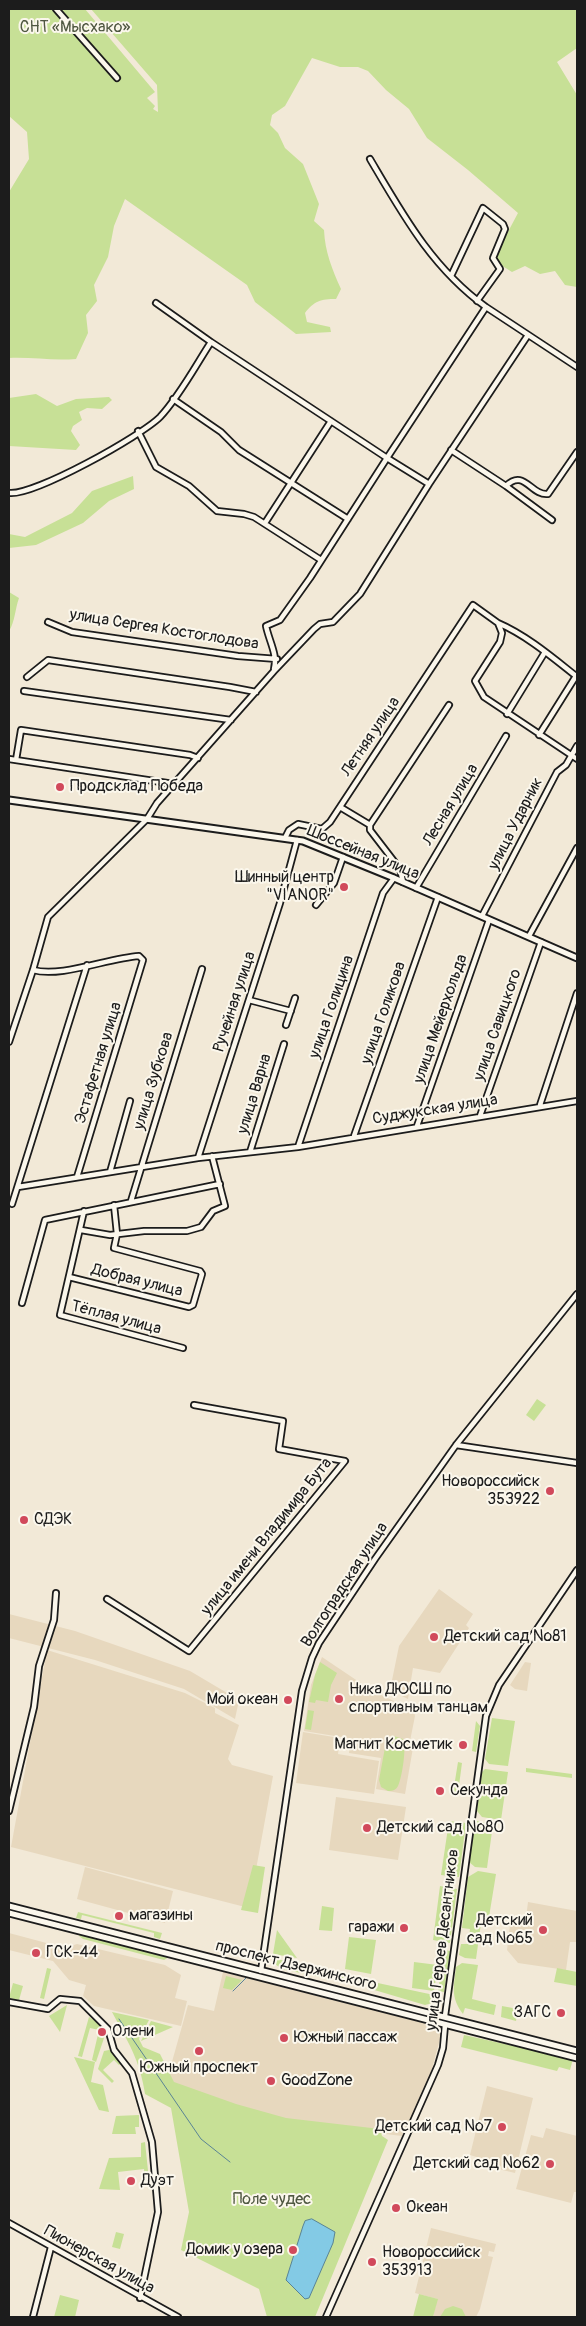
<!DOCTYPE html>
<meta charset="utf-8">
<style>
body{margin:0}
#map{position:relative;width:586px;height:2326px;overflow:hidden;background:#f2e9d7;font-family:Pangolin,sans-serif}
canvas{display:block}
.frame{position:absolute;inset:0;border:10px solid #1c1c1c;pointer-events:none}
</style>
<div id="map">
<canvas width="586" height="2326"></canvas>
<div class="frame"></div>
</div>
<script>
const g = document.querySelector('canvas').getContext('2d');
g.lineJoin = 'round';
function fill(path, color) { g.fillStyle = color; g.fill(path, 'evenodd'); }
function stroke(path, color, width, dash) { g.strokeStyle = color; g.lineWidth = width; g.lineCap = dash ? 'butt' : 'round'; g.setLineDash(dash || []); g.stroke(path); }
function label(font, color, halo, rows, align = 'center') {
  g.font = font + ' Pangolin,sans-serif'; g.lineWidth = 4; g.setLineDash([]); g.textBaseline = 'middle'; g.strokeStyle = halo; g.fillStyle = color; for (const [text, x, y, turn = 0] of rows) {
    g.save(); g.translate(x, y); g.rotate((+turn || 0) * Math.PI / 180); g.textAlign = isNaN(turn) ? turn : align; if (halo) g.strokeText(text, 0, 0); g.fillText(text, 0, 0); g.restore();
  }
}
const built = new Path2D(`
 M439 1589 473 1614 466 1625 469 1628 440 1673 413 1668 408 1699 390 1690 399 1646Z
 M9 1614 75 1631 190 1671 239 1700 235 1719 184 1689 95 1660 9 1638Z
 M47 1650 185 1693 215 1708V1713L239 1725 228 1759 232 1765 273 1776 249 1908 11 1847Z
 M322 1657 374 1692 414 1710 415 1716 410 1741 414 1742 405 1794 376 1789 381 1758 349 1753 350 1741 341 1737 304 1731 311 1685Z
 M525 1662 531 1663 527 1691 515 1689 510 1685Z
 M303 1732 340 1738 338 1754 379 1761 374 1794 296 1783Z
 M336 1797 406 1807 398 1860 329 1850Z
 M85 1867 173 1891 165 1923 77 1899Z
 M528 1902 577 1911V1942H570L566 1970 518 1963 507 1950 511 1916 526 1918Z
 M9 1933 65 1948 77 1944 165 1965 181 1975 175 1998 187 2001 181 2026 94 2006 83 1996 86 1985 69 1980 53 1961 9 1950Z
 M223 1972 443 2028 431 2072 402 2136 286 2122 166 2083 188 2005 214 2011Z
 M487 2086 533 2098 515 2173 482 2165 483 2159 470 2155Z
 M546 2128 577 2136V2192H574L571 2203 516 2189 531 2135 543 2138Z
 M431 2228 496 2244 494 2252 489 2251 488 2256 493 2257 480 2309 476 2317H433L437 2299 415 2293Z`);
const green = new Path2D(`
 M9 9H85L155 92 147 98 155 106 153 109 158 112 157 85 91 9H577V48L557 62 577 95V287L565 285 555 271 540 274 525 266 512 272 493 260 518 213 468 170 427 138 409 109 386 90 368 71 358 67H340L312 58 285 106 272 115 270 125 278 133 285 148 303 164 319 204 314 221 324 230C325 252 332 269 341 289L336 299C321 299 314 301 305 313L307 322 330 327 331 332 296 334 255 302 247 285 125 199 114 226 108 257 94 285 97 301 86 315 88 333 76 359C53 361 32 357 9 358V192L29 159 27 132 9 116Z
 M36 394 57 406 76 399 109 397 112 400 102 409 87 408 79 412 82 420 73 426 71 431 80 445 76 450 9 446V398Z
 M133 476 134 489 109 501 83 523 36 545 9 548V534L25 537 72 513 92 491Z
 M9 592 19 598C15 609 15 622 9 631Z
 M537 1399 546 1405 534 1421 526 1415Z
 M320 1662 337 1673 331 1685 328 1702 316 1700 315 1703 309 1702 315 1675Z
 M308 1710 314 1711 311 1730 305 1729Z
 M492 1718 515 1721 508 1766 489 1764 485 1759Z
 M476 1721 480 1726 476 1752 472 1751Z
 M394 1736 403 1739C407 1746 402 1778 398 1786 396 1790 393 1791 388 1791L381 1787 379 1780 386 1742Z
 M458 1762 462 1763 458 1793H453Z
 M526 1768 572 1774V1778L526 1772Z
 M485 1769 508 1772 501 1820 482 1817 477 1811 482 1772Z
 M449 1821 466 1823 459 1877 441 1875Z
 M477 1821 493 1824 487 1868 475 1867 469 1862 475 1824Z
 M253 1865 265 1867 258 1913 241 1910Z
 M478 1871 496 1874 489 1917 482 1916 476 1959 465 1958 459 1955 461 1944H468L470 1929 462 1928 468 1877Z
 M440 1886 457 1889 450 1943 433 1940Z
 M322 1906 334 1908 332 1931 319 1930Z
 M78 1912 162 1933 160 1939 154 1937V1933L82 1915 81 1919 76 1918Z
 M277 1930 297 1958 273 1954Z
 M80 1934 169 1957 164 1960 83 1939 79 1936Z
 M349 1937 376 1940 371 1974 345 1969Z
 M444 1950 450 1951 444 1992 438 1991Z
 M272 1958 346 1974 344 1982 282 1969 275 1964Z
 M414 1962 438 1965 434 1991 412 1988Z
 M462 1963 478 1965 472 1999 496 2005 494 2015 465 2008 463 2014C450 1996 454 1987 456 1967Z
 M47 1968 51 1969 44 1999 40 1998Z
 M557 1968 577 1972V1986L554 1982Z
 M226 1976 242 1980 232 1990 223 1988Z
 M373 1982 434 1995 432 2003 425 2005 371 1989Z
 M13 1983 23 1986 19 2000 9 1998Z
 M373 2000 430 2015 429 2018 372 2003Z
 M67 2005 60 2032 49 2016Z
 M502 2006 518 2009 516 2021 501 2017Z
 M112 2012 149 2020 139 2039 143 2047 160 2054 174 2082 236 2104 286 2118 380 2129 382 2136 388 2140 315 2317H267L259 2289 181 2250 189 2212 171 2108 145 2094C140 2060 128 2042 112 2012Z
 M89 2017 107 2029 96 2062 92 2060 99 2030 90 2028 82 2057 78 2056Z
 M151 2021 173 2027 141 2041Z
 M464 2035 573 2059 570 2070 559 2067 557 2071 461 2047Z
 M114 2049 123 2062 119 2065 114 2060 103 2070 114 2081 112 2083 98 2069 104 2051Z
 M74 2057 95 2062 91 2082 103 2085 109 2112 99 2110Z
 M139 2115V2127H135L136 2134H112L116 2116Z
 M145 2142 149 2180 145 2181 144 2169 118 2172 120 2190 99 2189 109 2158 141 2157V2143Z
 M116 2232 124 2234 120 2249 112 2247Z
 M419 2294 438 2299 433 2317H413Z
 M60 2295 79 2300 75 2317H54Z
 M453 2306 462 2309 466 2317H440L445 2309Z`);
const water = new Path2D(`
 M312 2219 335 2232 333 2243 309 2298 305 2299 286 2280 303 2226 305 2221Z`);
const stream = new Path2D(`
 M233 1991 248 1976
 M119 2019 201 2139 230 2162`);
const minor = new Path2D(`
 M56 9 117 78
 M451 276 483 208 503 224 505 229 493 258 500 269 477 301
 M156 303 211 342
 M486 307 577 367
 M173 399 221 432 239 450 348 519
 M138 431 156 467 189 486 217 511 244 514 254 517 321 560
 M451 450 506 486 552 520
 M506 486C524 468 531 496 548 494L577 452
 M9 493C34 496 141 436 160 417 179 397 196 365 211 342L387 458 486 307C432 268 403 215 370 159
 M265 523 331 421
 M48 622 72 632 238 656 277 659
 M498 623C526 635 552 657 576 676L539 735
 M274 669C278 655 269 641 266 626L280 620 310 578 387 458 429 484
 M27 677 48 660 230 687 256 692
 M24 691 231 720
 M507 714 545 652
 M9 759 174 784
 M16 760 21 730 190 755 198 758
 M340 807 370 825
 M285 838 289 830 298 824 322 829 330 822 473 605 498 623 502 633 500 642 475 681 484 697 577 759
 M403 882 400 869 370 830V825L449 705
 M416 888 506 736
 M316 905 334 883 343 857
 M482 916 557 772 566 765 577 746
 M529 936 577 848
 M33 970C61 978 108 958 139 956L143 960 77 1177
 M249 1000 291 1011
 M286 1025 295 998
 M9 1042 33 970 48 917 147 819 157 803 274 671 314 629 320 624 333 622 360 594 429 484 528 335
 M540 1105 577 993
 M480 1116 541 942
 M417 1126 489 920
 M354 1136 438 897
 M298 1147 383 893 394 878
 M250 1152 284 1044
 M198 1158 280 903 297 840
 M110 1172 130 1101
 M18 1187 198 1158 298 1147 577 1101
 M131 1201 202 969
 M12 1204 87 965
 M84 1211 60 1315 183 1348
 M81 1230 110 1235 144 1231H187L201 1227 213 1211 225 1206 212 1156
 M69 1277 189 1307 193 1305 202 1274 200 1271 114 1248 117 1234 114 1205
 M22 1303 45 1220 220 1184
 M456 1445 577 1463
 M107 1599 189 1651 345 1461 279 1449 283 1421 194 1405
 M9 1811 34 1707 39 1666 54 1620 56 1593
 M261 1971 302 1691 312 1658 319 1643 375 1559 456 1445 577 1294
 M9 2002 48 2009 60 1999 80 2001 108 2029 114 2050 132 2073 152 2142 158 2212 140 2298
 M445 2016 486 1716 499 1685 577 1570
 M9 2223 178 2317
 M33 2317 51 2247
 M326 2317 438 2065 443 2048 445 2025`);
const tertiary = new Path2D(`
 M9 800 303 841 394 878 577 958
 M9 1906 577 2051
 M9 1913 577 2058`);
const markers = [
 [60,787,5,"#d1495b"],
 [344,887,5,"#d1495b"],
 [550,1491,5,"#d1495b"],
 [24,1520,5,"#d1495b"],
 [434,1637,5,"#d1495b"],
 [339,1699,5,"#d1495b"],
 [288,1700,5,"#d1495b"],
 [463,1745,5,"#d1495b"],
 [440,1791,5,"#d1495b"],
 [367,1828,5,"#d1495b"],
 [119,1916,5,"#d1495b"],
 [404,1928,5,"#d1495b"],
 [543,1930,5,"#d1495b"],
 [36,1953,5,"#d1495b"],
 [561,2013,5,"#d1495b"],
 [102,2032,5,"#d1495b"],
 [284,2038,5,"#d1495b"],
 [199,2051,5,"#d1495b"],
 [271,2081,5,"#d1495b"],
 [502,2127,5,"#d1495b"],
 [550,2164,5,"#d1495b"],
 [131,2181,5,"#d1495b"],
 [396,2208,5,"#d1495b"],
 [293,2250,5,"#d1495b"],
 [372,2262,5,"#d1495b"]
];
const parkNames = [
 ["СНТ «Мысхако»",75,28],
 ["Поле чудес",272,2200]
];
const streetNames = [
 ["улица Сергея Костоглодова",164,630,9],
 ["Летняя улица",371,737,-56],
 ["Лесная улица",451,805,-59],
 ["улица Ударник",516,824,-63],
 ["Шоссейная улица",363,853,22],
 ["Ручейная улица",235,1002,-72],
 ["улица Голицина",332,1007,-71],
 ["улица Голикова",384,1013,-71],
 ["улица Мейерхольда",441,1019,-71],
 ["улица Савицкого",498,1025,-71],
 ["Эстафетная улица",99,1063,-73],
 ["улица Зубкова",154,1081,-73],
 ["улица Варна",255,1094,-73],
 ["Суджукская улица",435,1110,-9],
 ["Добрая улица",137,1281,14],
 ["Тёплая улица",116,1318,15],
 ["улица имени Владимира Бута",267,1537,-51],
 ["Волгоградская улица",345,1585,-57],
 ["улица Героев Десантников",443,1940,-83],
 ["проспект Дзержинского",296,1966,14],
 ["Пионерская улица",99,2260,29]
];
const poiNames = [
 ["Продсклад Победа",70,787],
 ["Шинный центр",334,878,"right"],
 ["\"VIANOR\"",334,896,"right"],
 ["Новороссийск",540,1482,"right"],
 ["353922",540,1500,"right"],
 ["СДЭК",34,1520],
 ["Детский сад №81",444,1637],
 ["Ника ДЮСШ по",349,1690],
 ["спортивным танцам",349,1708],
 ["Мой океан",278,1700,"right"],
 ["Магнит Косметик",453,1745,"right"],
 ["Секунда",450,1791],
 ["Детский сад №80",377,1828],
 ["магазины",129,1916],
 ["Детский",533,1921,"right"],
 ["сад №65",533,1939,"right"],
 ["гаражи",394,1928,"right"],
 ["ГСК-44",46,1953],
 ["ЗАГС",551,2013,"right"],
 ["Олени",112,2032],
 ["Южный пассаж",294,2038],
 ["Южный проспект",199,2068,"center"],
 ["GoodZone",281,2081],
 ["Детский сад №7",492,2127,"right"],
 ["Детский сад №62",540,2164,"right"],
 ["Дуэт",141,2181],
 ["Океан",406,2208],
 ["Домик у озера",283,2250,"right"],
 ["Новороссийск",382,2253],
 ["353913",382,2271]
];
fill(built, '#e7d8be');
fill(green, '#c7e096');
fill(water, '#83cae5');
stroke(water, '#5a8495', 1);
stroke(stream, '#5a8495', 1);
stroke(minor, '#1c1c1c', 8);
stroke(tertiary, '#1c1c1c', 9);
stroke(minor, '#fbf7ec', 4.5);
stroke(tertiary, '#fbf7ec', 5);
for (const [x, y, r, color] of markers) { const dot = new Path2D(); dot.arc(x, y, r, 0, 2 * Math.PI); g.fillStyle = color; g.fill(dot); stroke(dot, '#fbf7ec', 2); }
label('16px', '#4f5741', '#fbf7ec', parkNames);
label('16px', '#1c1c1c', '#fbf7ec', streetNames);
label('16px', '#1c1c1c', '#fbf7ec', poiNames, 'left');
</script>
